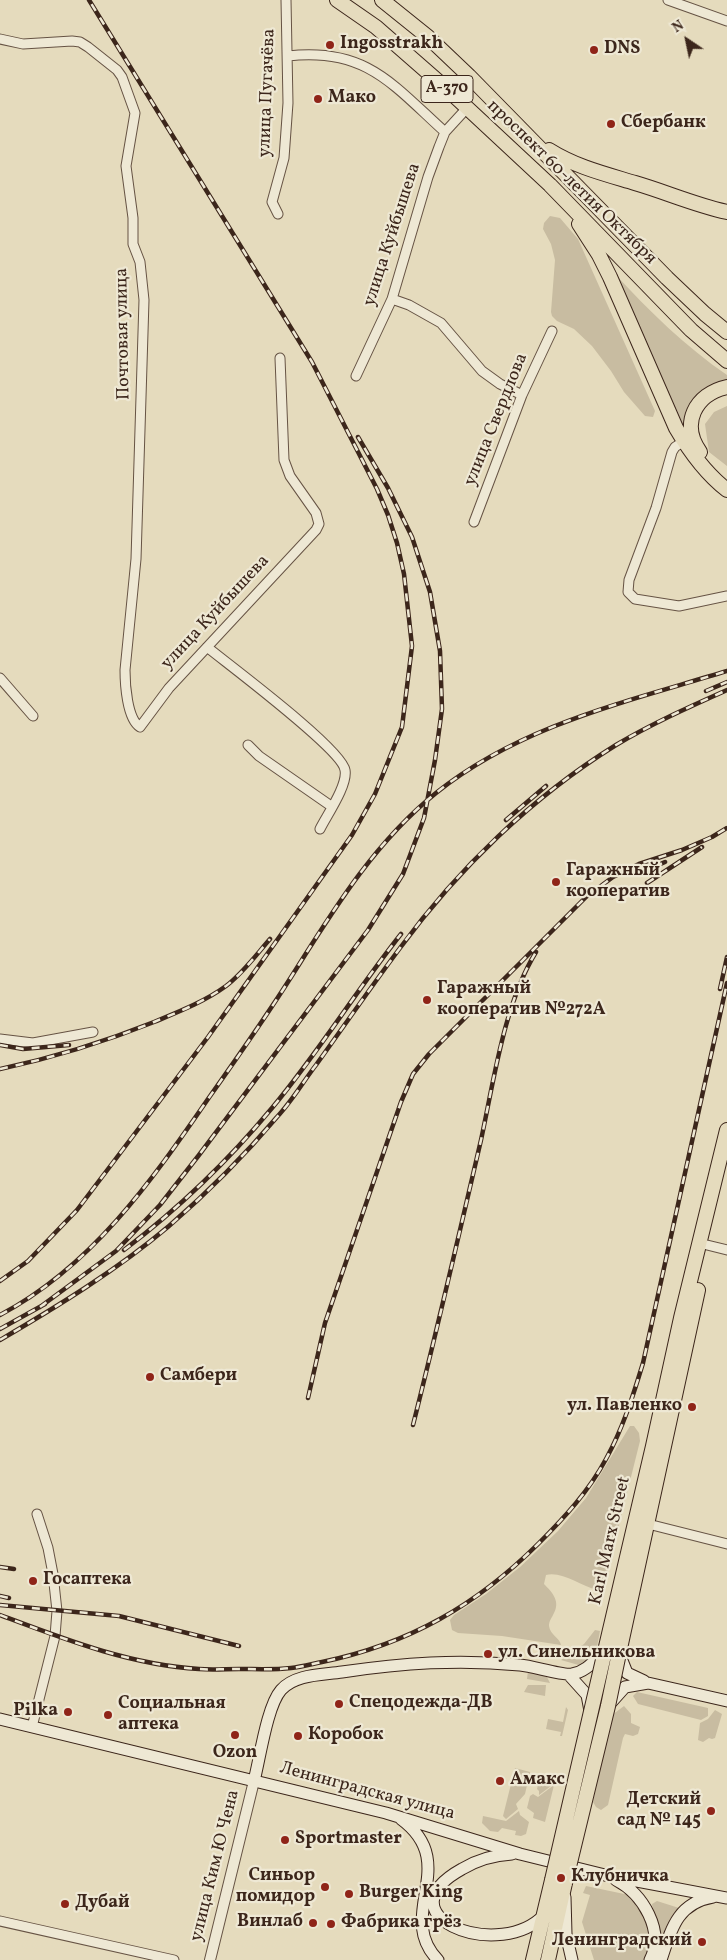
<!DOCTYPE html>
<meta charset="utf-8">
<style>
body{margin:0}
#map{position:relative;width:727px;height:1960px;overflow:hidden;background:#e5dbbd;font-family:Vollkorn,serif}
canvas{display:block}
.north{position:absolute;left:662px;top:15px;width:50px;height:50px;-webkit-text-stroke:4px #eee8d4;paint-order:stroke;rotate:326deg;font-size:14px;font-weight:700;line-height:20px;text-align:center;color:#3c261b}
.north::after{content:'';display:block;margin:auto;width:18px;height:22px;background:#3c261b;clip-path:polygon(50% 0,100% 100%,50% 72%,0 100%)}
</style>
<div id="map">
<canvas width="727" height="1960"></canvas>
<div class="north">N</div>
</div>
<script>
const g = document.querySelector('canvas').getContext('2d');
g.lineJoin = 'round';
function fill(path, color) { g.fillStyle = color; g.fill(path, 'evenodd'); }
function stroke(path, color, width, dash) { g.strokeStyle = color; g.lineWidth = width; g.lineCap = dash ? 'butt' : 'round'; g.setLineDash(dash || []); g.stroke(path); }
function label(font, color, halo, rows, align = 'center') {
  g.font = font + ' Vollkorn,serif'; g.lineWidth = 4.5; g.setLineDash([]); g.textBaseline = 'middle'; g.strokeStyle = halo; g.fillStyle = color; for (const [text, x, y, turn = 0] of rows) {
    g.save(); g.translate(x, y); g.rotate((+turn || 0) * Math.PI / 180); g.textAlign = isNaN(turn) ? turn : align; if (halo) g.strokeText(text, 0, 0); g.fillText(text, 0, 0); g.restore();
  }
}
const green = new Path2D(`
 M550 216 560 218 578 239 655 411 653 417 645 416 624 392 611 371 592 346 574 329 557 321 552 316 551 312 555 260 551 244 543 229 544 223Z
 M615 274C649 311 686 347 727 375V381L686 418 682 426Z
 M727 406V466L709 452 705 424 714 412Z
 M630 1426H634L639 1433 640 1441 604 1585 597 1590C581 1586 562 1571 546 1575L544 1584C553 1593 561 1602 553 1615 551 1619 549 1621 549 1626 550 1635 560 1638 561 1645L502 1636 458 1633 452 1630 450 1620 454 1615 486 1594 520 1567 558 1531 586 1498Z
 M595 1630 600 1631 596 1652 582 1666 561 1660 584 1644Z
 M528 1671 547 1677 550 1683 527 1679Z
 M528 1685H546L545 1696 524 1692Z
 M637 1692 708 1708V1716L701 1720 638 1704 633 1696Z
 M624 1706 631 1714V1723L640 1727 638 1734 633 1736 625 1734 623 1738 608 1805 601 1810 596 1807 593 1802 612 1715Z
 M566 1707 568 1710 562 1736H560L561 1732 546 1729 548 1719 563 1722Z
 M715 1710 722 1714 715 1738 712 1739 709 1738 703 1742 698 1740 700 1723 708 1719Z
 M515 1768 530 1772 525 1794 516 1804 518 1809 506 1819 503 1816Z
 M541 1773 548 1775 555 1783 539 1795V1791L537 1789Z
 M554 1785 545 1822 533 1818 534 1813 527 1808 530 1796 533 1794 538 1797Z
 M519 1811 520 1815 529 1822 526 1834 521 1836 515 1835 516 1831 502 1828 498 1832 490 1831 482 1823 483 1816 506 1821Z
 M586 1886 629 1895C640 1905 653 1926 651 1941 650 1947 647 1954 645 1960H594L582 1922 590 1895 583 1893Z
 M657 1901 679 1908V1910L670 1919 661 1942C662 1928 653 1918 652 1904Z`);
const minor = new Path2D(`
 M668 0 727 21
 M0 39 23 44 72 41 80 42 88 47 117 70 122 77 135 113 126 166 133 218V244L140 262 144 300 136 559 125 670C125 684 127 719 140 727L169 688 316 530 319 524 316 513 290 476 284 460 280 358
 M288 56C366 47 393 85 445 132
 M278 214 272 202 284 158 288 103 286 0
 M392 299 409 305 441 323 482 371 500 384 522 395
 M356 376 392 299 428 177 439 147 445 132 467 108
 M684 441 675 447 672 452 656 508 629 580 628 592 635 599 679 606 727 596
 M474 522 522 395 552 331
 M207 647C229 665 342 749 345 770 348 785 327 815 320 829
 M0 678 33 716
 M248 745 259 756 331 806
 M0 1039 33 1043 93 1032
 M707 1245 727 1250
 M648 1524 727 1544
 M32 1727 55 1636 57 1611 53 1574 48 1548 37 1514
 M0 1921 174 1960`);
const tertiary = new Path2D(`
 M210 1960 254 1781`);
const secondary = new Path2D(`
 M619 1653 627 1673 644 1681
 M569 1675 587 1695 590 1711
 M608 1706 625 1687 648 1683 727 1701
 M0 1719 386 1813 520 1854 605 1875 727 1898
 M254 1781C260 1758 267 1706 281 1690 295 1674 322 1675 342 1672 403 1663 458 1659 520 1665 533 1666 563 1676 572 1674 586 1672 595 1660 605 1651
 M401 1819C462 1864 394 1915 438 1960
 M512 1854C494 1855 477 1860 462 1869 381 1914 492 1960 540 1919
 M616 1880C643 1894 665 1931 650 1960
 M565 1897 566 1934 572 1960
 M661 1960C671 1930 677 1903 713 1897`);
const primary = new Path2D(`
 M605 1651 653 1446 681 1318 727 1130
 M619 1653 698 1290
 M533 1960 552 1880
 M548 1960 565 1883`);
const trunk = new Path2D(`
 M337 0 376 27 448 90 550 185 691 330 727 361
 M382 0 428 37 469 76 667 278 705 314 727 332
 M549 150C576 167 605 174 635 183 666 192 695 205 727 212
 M579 224 599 255 610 277 676 428C690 452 705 473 727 490
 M700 452C680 424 695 394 727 387`);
const rail = new Path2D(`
 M706 691 727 682
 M506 820 546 786
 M640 873 665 862
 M647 883 702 847
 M720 989 727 957
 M0 1045 23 1049 69 1045
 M0 1069C52 1058 104 1042 154 1022 178 1012 204 1002 226 986 243 973 256 955 270 939
 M124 1250C178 1209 228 1161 272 1108 318 1053 356 991 401 934
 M0 1281 28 1261 77 1210 208 1037 352 835 375 794 402 727 412 646 404 574 397 543 388 515 377 489 312 362 89 0
 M40 1307 116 1251 160 1205 199 1155 368 930 403 874 424 818 435 760 442 709 440 651 430 592 412 537 388 488 358 437
 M0 1315C91 1267 151 1182 208 1099 237 1058 266 1017 293 974 334 909 375 842 436 793 521 725 626 702 727 671
 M0 1329 45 1304
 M0 1340C58 1306 117 1270 169 1226 207 1193 244 1156 277 1117 292 1101 303 1082 316 1065 344 1026 371 987 400 948 458 869 532 797 616 745 651 724 689 707 727 690
 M308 1398 325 1323 401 1102 413 1074 429 1054 586 897 613 877 639 864 682 850 712 837 727 828
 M413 1425C437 1330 459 1235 481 1140 494 1080 504 1004 536 952
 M0 1567 14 1569
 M0 1596 9 1598
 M0 1605 119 1616 239 1646
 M0 1615C64 1639 130 1665 199 1669 212 1670 226 1669 239 1669 256 1669 274 1670 291 1668 301 1667 312 1664 322 1662 409 1644 477 1605 539 1543 564 1518 589 1491 606 1459 623 1428 633 1396 643 1363L727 983`);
const primaryBridge = new Path2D(`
 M552 1880 605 1651
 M565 1883 608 1706 619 1653`);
const markers = [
 [330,45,5,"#8f2418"],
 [594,50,5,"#8f2418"],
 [318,99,5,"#8f2418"],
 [611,124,5,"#8f2418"],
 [556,882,5,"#8f2418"],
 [427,1000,5,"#8f2418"],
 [150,1377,5,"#8f2418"],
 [692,1407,5,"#8f2418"],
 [33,1581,5,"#8f2418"],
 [488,1654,5,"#8f2418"],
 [339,1704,5,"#8f2418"],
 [68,1712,5,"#8f2418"],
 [108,1715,5,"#8f2418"],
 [235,1735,5,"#8f2418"],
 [298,1736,5,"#8f2418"],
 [500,1781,5,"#8f2418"],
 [711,1811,5,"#8f2418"],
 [285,1840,5,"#8f2418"],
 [561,1878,5,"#8f2418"],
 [325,1887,5,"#8f2418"],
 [349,1894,5,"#8f2418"],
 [65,1904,5,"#8f2418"],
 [313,1923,5,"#8f2418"],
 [331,1924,5,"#8f2418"],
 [702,1942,5,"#8f2418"]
];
const shields = [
 [447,89,52]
];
const shieldNames = [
 ["А-370",447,89]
];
const poiNames = [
 ["Ingosstrakh",340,45],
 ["DNS",604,50],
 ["Мако",328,99],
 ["Сбербанк",621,124],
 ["Гаражный",566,872],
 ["кооператив",566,893],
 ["Гаражный",437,990],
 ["кооператив №272А",437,1011],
 ["Самбери",160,1377],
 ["ул. Павленко",682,1407,"right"],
 ["Госаптека",43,1581],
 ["ул. Синельникова",498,1654],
 ["Спецодежда-ДВ",349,1704],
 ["Социальная",118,1705],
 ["аптека",118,1726],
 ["Pilka",58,1712,"right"],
 ["Коробок",308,1736],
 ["Ozon",235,1754,"center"],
 ["Амакс",510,1781],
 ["Детский",701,1801,"right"],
 ["сад № 145",701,1822,"right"],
 ["Sportmaster",295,1840],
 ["Синьор",315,1877,"right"],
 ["помидор",315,1898,"right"],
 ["Клубничка",571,1878],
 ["Burger King",359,1894],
 ["Дубай",75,1904],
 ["Винлаб",303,1923,"right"],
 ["Фабрика грёз",341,1924],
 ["Ленинградский",692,1942,"right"]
];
const streetNames = [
 ["улица Пугачёва",268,93,-88],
 ["проспект 60-летия Октября",571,183,44],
 ["улица Куйбышева",393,235,-72],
 ["Почтовая улица",124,334,-91],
 ["улица Свердлова",497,420,-68],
 ["улица Куйбышева",216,613,-47],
 ["Karl Marx Street",611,1541,-77],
 ["Ленинградская улица",367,1792,15],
 ["улица Ким Ю Чена",216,1866,-76]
];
fill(green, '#c8bca1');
stroke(minor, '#665344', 11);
stroke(tertiary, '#665344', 12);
stroke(secondary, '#3c261b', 13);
stroke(primary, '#3c261b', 16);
stroke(trunk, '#3c261b', 16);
stroke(minor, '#eee8d4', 9);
stroke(tertiary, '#eee8d4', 10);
stroke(secondary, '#eee8d4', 11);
stroke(primary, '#e5dbbd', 14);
stroke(trunk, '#e5dbbd', 14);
stroke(rail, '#3c261b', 4.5);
stroke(rail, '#eee8d4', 2.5, [8]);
stroke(primaryBridge, '#3c261b', 16, []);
stroke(primaryBridge, '#e5dbbd', 14);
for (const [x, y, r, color] of markers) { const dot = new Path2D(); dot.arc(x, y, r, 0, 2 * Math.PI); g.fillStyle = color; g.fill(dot); stroke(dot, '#eee8d4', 2); }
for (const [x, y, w] of shields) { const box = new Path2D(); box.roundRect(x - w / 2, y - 13.5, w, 27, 4); g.fillStyle = '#eee8d4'; g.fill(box); stroke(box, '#3c261b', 1); }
label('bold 16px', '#3c261b', null, shieldNames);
label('bold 18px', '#3c261b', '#eee8d4', poiNames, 'left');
label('18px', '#3c261b', '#eee8d4', streetNames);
</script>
